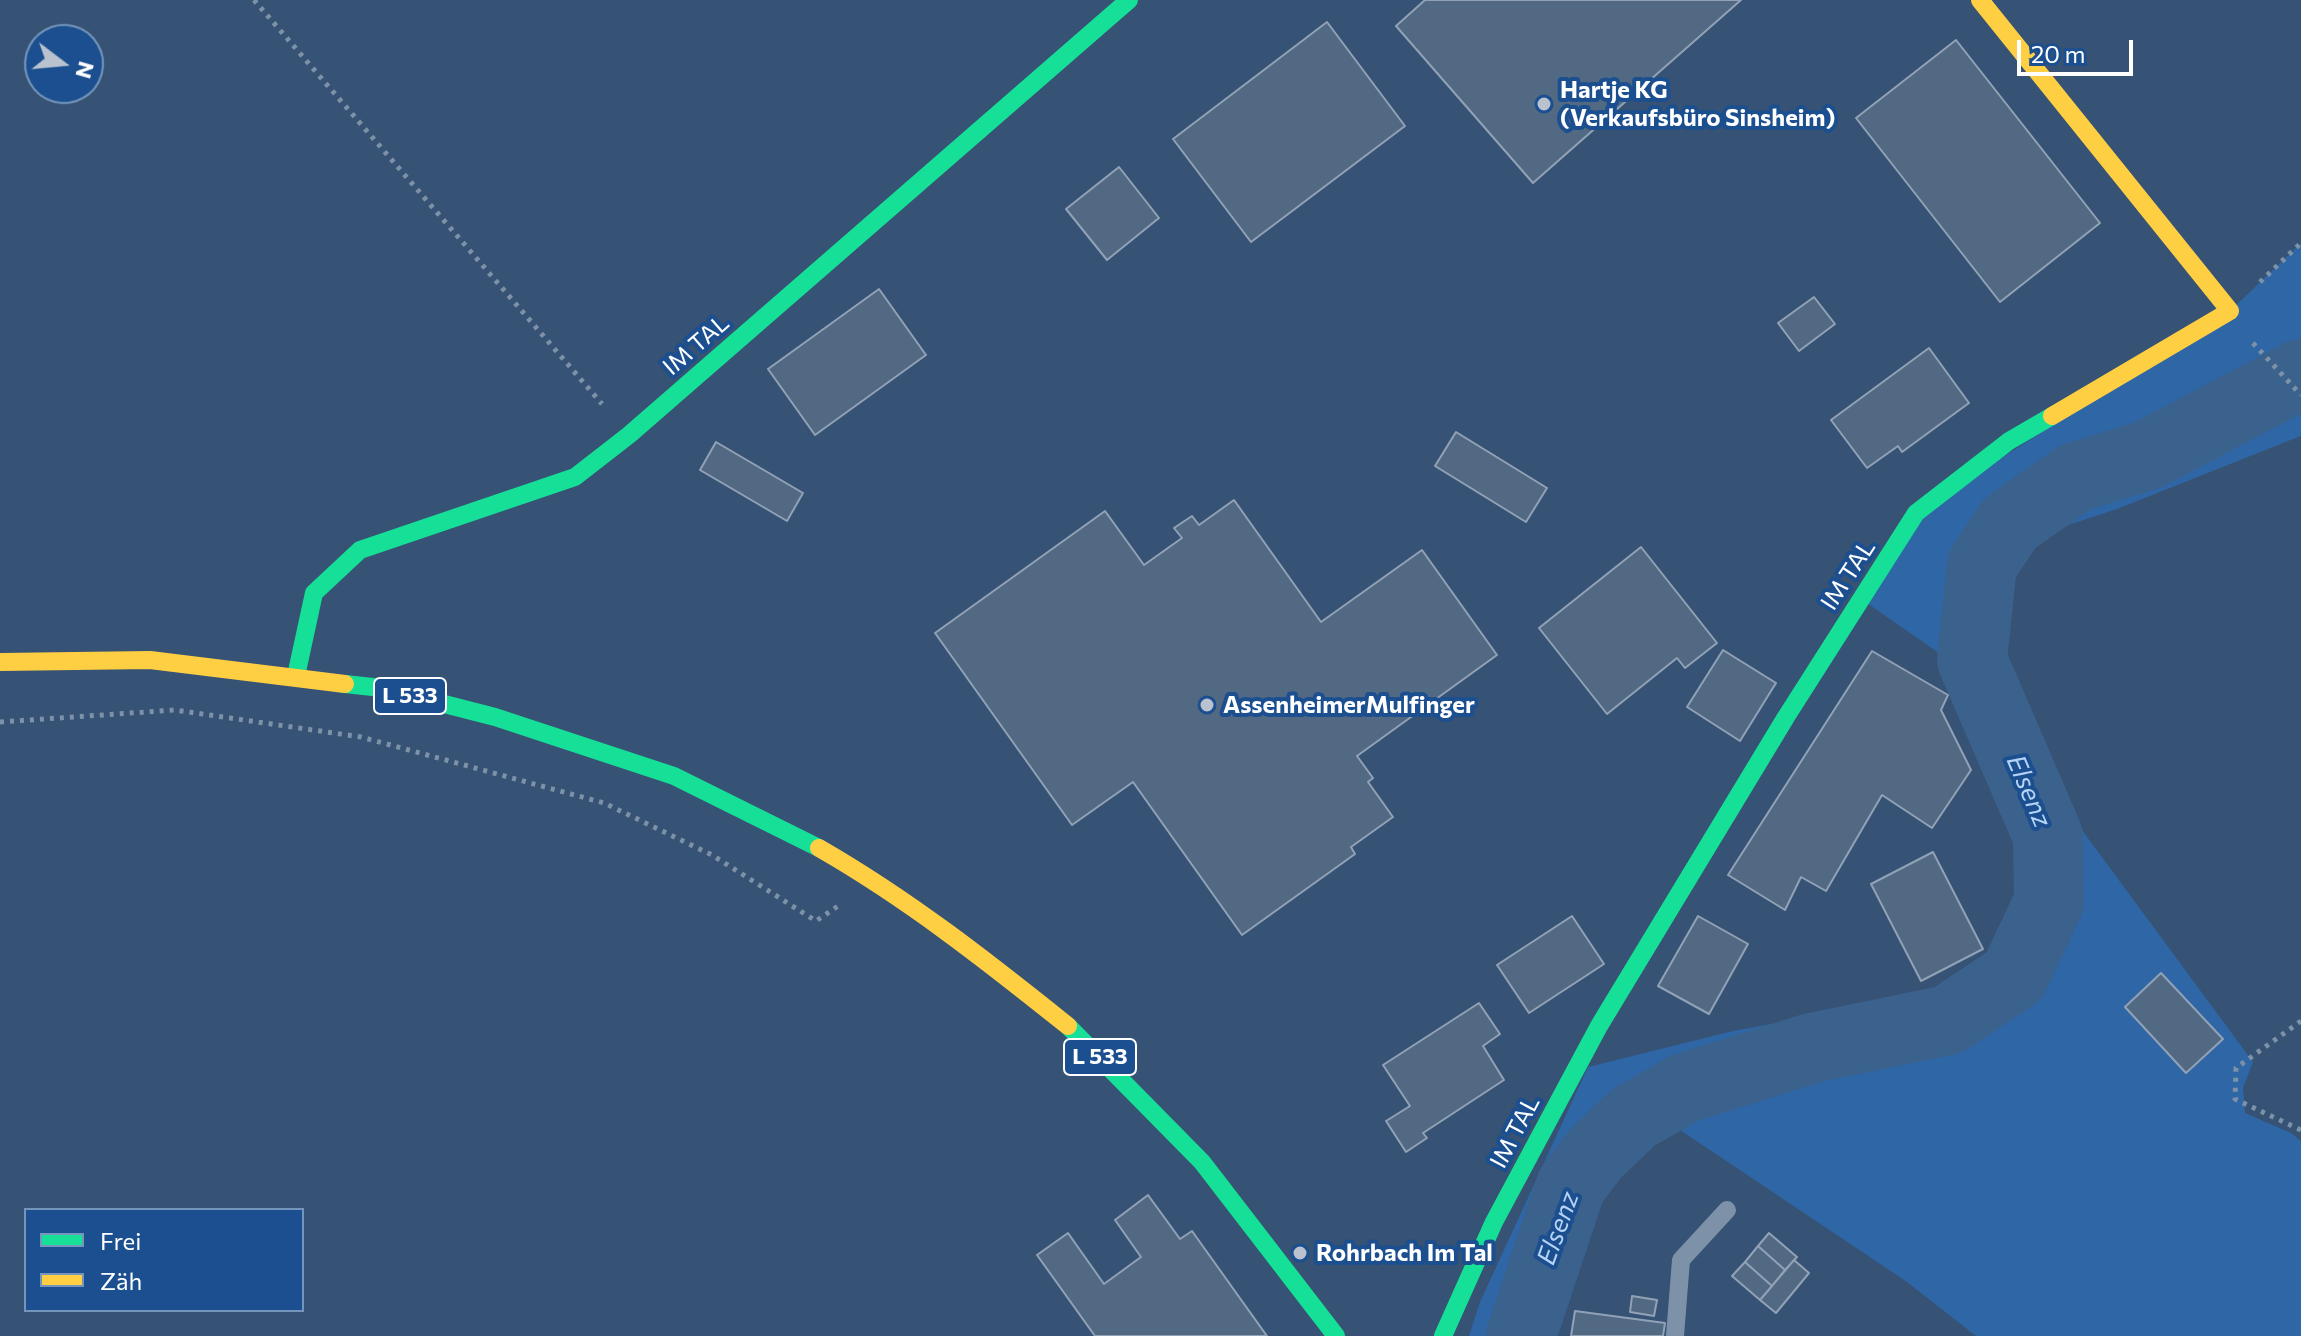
<!DOCTYPE html>
<meta charset="utf-8">
<style>
body{margin:0}
#map{position:relative;width:2301px;height:1336px;overflow:hidden;background:#365274;font-family:Commissioner,sans-serif}
canvas{display:block}
.legend{position:absolute;left:24px;top:1208px;width:280px;height:104px;box-sizing:border-box;background:#1b4f8f;border:2px solid #7695bc;margin:0;padding:10px 14px;list-style:none;font-size:24px;color:#fff}
.legend li{display:flex;align-items:center;gap:16px;height:40px}
.legend b{width:40px;border:2px solid #7695bc}
.north{position:absolute;left:24px;top:24px;width:80px;height:80px;box-sizing:border-box;background:#1b4f8f;border:2px solid #7695bc;border-radius:50%;rotate:106deg;font-size:22px;font-weight:700;line-height:32px;text-align:center;color:#fff}
.north::after{content:'';display:block;margin:auto;width:28px;height:36px;background:#b9c2ce;clip-path:polygon(50% 0,100% 100%,50% 72%,0 100%)}
.scale{position:absolute;left:2017px;top:40px;width:116px;height:36px;box-sizing:border-box;border:4px solid #fff;border-top:0;padding-left:10px;font-size:24px;line-height:28px;white-space:nowrap;color:#fff;-webkit-text-stroke:6px #1b4f8f;paint-order:stroke}
</style>
<div id="map">
<canvas width="2301" height="1336"></canvas>
<ul class="legend">
<li><b style="height:10px;background:#16e098"></b>Frei</li>
<li><b style="height:10px;background:#ffcf43"></b>Zäh</li>
</ul>
<div class="north">N</div>
<div class="scale">20 m</div>
</div>
<script>
const g = document.querySelector('canvas').getContext('2d');
g.lineJoin = 'round';
function fill(path, color) { g.fillStyle = color; g.fill(path, 'evenodd'); }
function stroke(path, color, width, dash) { g.strokeStyle = color; g.lineWidth = width; g.lineCap = dash ? 'butt' : 'round'; g.setLineDash(dash || []); g.stroke(path); }
function label(font, color, halo, rows, align = 'center') {
  g.font = font + ' Commissioner,sans-serif'; g.lineWidth = 8; g.setLineDash([]); g.textBaseline = 'middle'; g.strokeStyle = halo; g.fillStyle = color; for (const [text, x, y, turn = 0] of rows) {
    g.save(); g.translate(x, y); g.rotate((+turn || 0) * Math.PI / 180); g.textAlign = isNaN(turn) ? turn : align; if (halo) g.strokeText(text, 0, 0); g.fillText(text, 0, 0); g.restore();
  }
}
const green = new Path2D(`
 M2301 243V436L2117 509 1999 548 1982 621 2068 811 2253 1062 2243 1088 2245 1113 2291 1133 2301 1141V1336H1976L1907 1282 1671 1124 1598 1181 1555 1267 1532 1336H1469L1480 1302 1588 1067 1733 1031 1947 992 2005 967 2019 934 2034 881 1968 692 1946 658 1861 599 1916 513 2230 311Z`);
const river = new Path2D(`
 M1521 1336 1571 1186 1595 1154 1634 1117 1685 1088 1812 1048 1948 1020 2014 976 2049 902 2048 836 1972 660 1982 565 2010 523 2076 477 2148 455 2301 374`);
const building = new Path2D(`
 M1425 0H1741L1533 183 1396 26Z
 M1327 22 1405 126 1251 242 1173 139Z
 M1956 40 2100 223 2000 302 1856 118Z
 M1119 167 1159 218 1107 260 1066 209Z
 M879 289 926 355 815 435 768 369Z
 M1814 297 1835 324 1799 351 1778 323Z
 M1929 348 1969 403 1902 452 1898 446 1867 468 1831 420Z
 M1456 432 1547 488 1526 522 1435 466Z
 M716 442 803 493 787 521 700 470Z
 M1234 500 1321 622 1422 550 1497 655 1357 756 1373 778 1368 782 1393 817 1351 847 1355 854 1242 935 1133 782 1072 825 935 633 1105 511 1144 565 1182 538 1174 528 1192 516 1199 525Z
 M1641 547 1717 643 1685 668 1677 658 1607 714 1539 628Z
 M1723 650 1776 683 1740 741 1687 707Z
 M1872 651 1948 695 1941 710 1971 770 1932 828 1882 795 1826 891 1801 877 1785 910 1728 875Z
 M1933 852 1983 949 1921 981 1871 884Z
 M1572 916 1604 964 1529 1013 1497 965Z
 M1698 916 1748 944 1709 1014 1658 986Z
 M2161 973 2223 1039 2186 1073 2125 1007Z
 M1479 1003 1500 1034 1483 1046 1504 1080 1423 1133 1427 1138 1406 1152 1386 1121 1410 1106 1383 1065Z
 M1148 1195 1180 1239 1192 1231 1267 1336H1095L1037 1255 1068 1233 1104 1284 1141 1257 1115 1220Z
 M1769 1233 1797 1257 1785 1270 1758 1246Z
 M1758 1246 1785 1270 1772 1286 1745 1262Z
 M1794 1260 1809 1273 1776 1313 1760 1300Z
 M1745 1262 1772 1286 1760 1300 1732 1276Z
 M1632 1296 1657 1300 1654 1316 1630 1312Z
 M1575 1311 1665 1323 1663 1336H1571Z`);
const path = new Path2D(`
 M254 0 602 404
 M2260 282 2301 243
 M2253 343 2301 395
 M0 722 175 710 361 737 604 803 712 855 816 921 838 906
 M2301 1021 2236 1068 2235 1099 2301 1130`);
const lane = new Path2D(`
 M1675 1336 1681 1260 1727 1210`);
const fast = new Path2D(`
 M296 676 314 593 360 550 575 477 629 435 1129 0
 M345 684 382 688 495 717 674 776 819 848
 M1068 1026 1202 1162 1336 1336
 M1443 1336 1494 1222 1599 1026 1786 717 1916 513 2009 441 2052 416`);
const slow = new Path2D(`
 M1980 0 2230 311 2052 416
 M0 662 150 660 345 684
 M819 848C908 899 988 962 1068 1026`);
const markers = [
 [1544,104,8,"#b9c2ce"],
 [1207,705,8,"#b9c2ce"],
 [1300,1253,8,"#b9c2ce"]
];
const shields = [
 [410,696,72],
 [1100,1057,72]
];
const shieldNames = [
 ["L 533",410,696],
 ["L 533",1100,1057]
];
const poiNames = [
 ["Hartje KG",1560,90],
 ["(Verkaufsbüro Sinsheim)",1560,118],
 ["AssenheimerMulfinger",1223,705],
 ["Rohrbach Im Tal",1316,1253]
];
const streetNames = [
 ["IM TAL",696,345,-41],
 ["IM TAL",1848,575,-57],
 ["IM TAL",1515,1132,-62]
];
const waterNames = [
 ["Elsenz",2029,791,67],
 ["Elsenz",1558,1228,-70]
];
fill(green, '#2f66a5');
stroke(river, '#3b618d', 70);
fill(building, '#526984');
stroke(building, '#92a2b6', 2);
stroke(path, '#7d92a8', 5, [4, 6]);
stroke(lane, '#7d92a8', 18);
stroke(fast, '#16e098', 18);
stroke(slow, '#ffcf43', 18);
for (const [x, y, r, color] of markers) { const dot = new Path2D(); dot.arc(x, y, r, 0, 2 * Math.PI); g.fillStyle = color; g.fill(dot); stroke(dot, '#1b4f8f', 3); }
for (const [x, y, w] of shields) { const box = new Path2D(); box.roundRect(x - w / 2, y - 18, w, 36, 6); g.fillStyle = '#1b4f8f'; g.fill(box); stroke(box, '#fff', 2); }
label('bold 22px', '#fff', null, shieldNames);
label('bold 24px', '#fff', '#1b4f8f', poiNames, 'left');
label('24px', '#fff', '#1b4f8f', streetNames);
label('italic 26px', '#b5d3f5', '#1b4f8f', waterNames);
</script>
